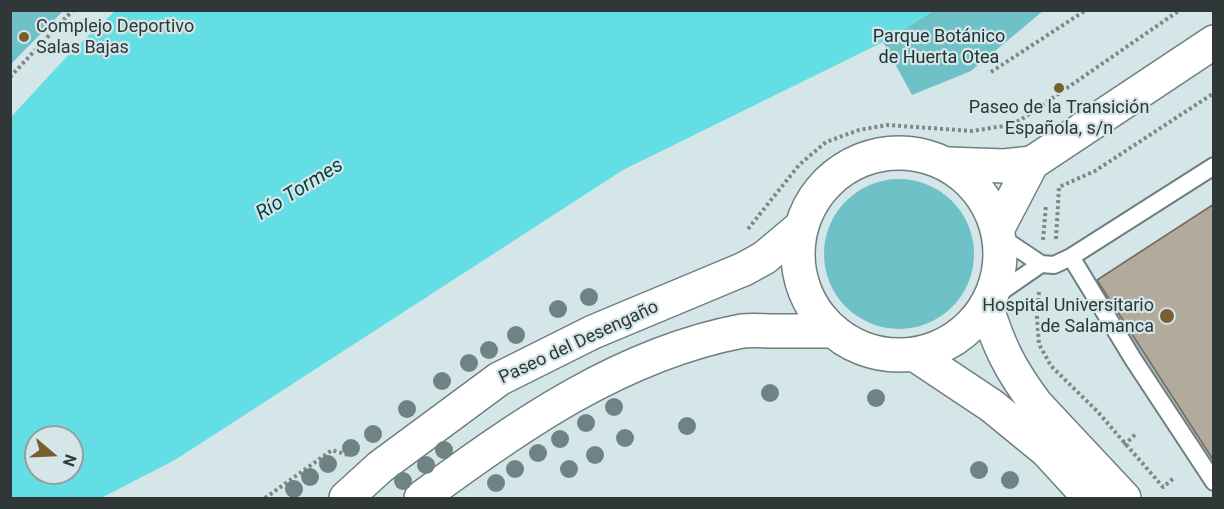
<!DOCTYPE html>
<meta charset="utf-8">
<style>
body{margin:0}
#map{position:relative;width:1224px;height:509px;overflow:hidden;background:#d4e6e8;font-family:Roboto,sans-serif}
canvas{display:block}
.frame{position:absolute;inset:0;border:12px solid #303737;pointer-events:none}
.north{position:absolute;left:24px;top:425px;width:60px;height:60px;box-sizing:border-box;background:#d4e6e8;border:2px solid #92a0a1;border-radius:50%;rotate:109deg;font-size:16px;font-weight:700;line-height:24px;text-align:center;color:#303737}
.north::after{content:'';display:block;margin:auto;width:21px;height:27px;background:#795f30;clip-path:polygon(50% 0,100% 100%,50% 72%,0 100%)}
</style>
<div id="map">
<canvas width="1224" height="509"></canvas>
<div class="frame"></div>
<div class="north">N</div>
</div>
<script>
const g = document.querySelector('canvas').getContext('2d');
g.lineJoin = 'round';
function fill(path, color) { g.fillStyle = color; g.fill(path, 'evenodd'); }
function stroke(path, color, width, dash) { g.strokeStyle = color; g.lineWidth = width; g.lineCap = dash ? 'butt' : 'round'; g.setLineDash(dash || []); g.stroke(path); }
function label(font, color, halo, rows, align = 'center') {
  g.font = font + ' Roboto,sans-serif'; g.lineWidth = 4.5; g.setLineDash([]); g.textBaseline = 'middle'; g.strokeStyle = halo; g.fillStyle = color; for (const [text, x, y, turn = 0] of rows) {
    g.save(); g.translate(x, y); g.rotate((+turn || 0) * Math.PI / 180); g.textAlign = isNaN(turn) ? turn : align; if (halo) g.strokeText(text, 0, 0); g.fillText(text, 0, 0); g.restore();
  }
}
const green = new Path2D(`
 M11 10 63 11 11 64 10 11Z
 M933 11H1043L971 71 912 95 883 42Z
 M824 254a75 75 0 1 1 150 0a75 75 0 1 1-150 0Z`);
const water = new Path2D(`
 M115 11V10L933 11 883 42 623 170 175 460 101 498H11V117L71 52ZM36 437H72V473H36Z`);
const shadow = new Path2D(`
 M1214 206V475L1093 287 1098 281Z`);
const building = new Path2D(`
 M1214 204V461L1097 280Z`);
const path = new Path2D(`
 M10 11 11 10
 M991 72 1086 10
 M10 77 73 10
 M748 229 799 165 826 142 859 130 887 125 972 131 1010 125 1022 119 1180 10
 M1056 239 1059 187 1095 171 1214 93
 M1043 240 1046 205
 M1039 292 1037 317 1039 344 1051 366 1097 411 1163 487 1174 478
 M1124 445 1137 433
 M265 498 332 450 348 455`);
const lane = new Path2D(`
 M999 236 1041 264 1054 265 1071 257 1214 166
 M1071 257 1133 359 1214 482
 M989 300 1041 264`);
const primary = new Path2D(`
 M948 164 1004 166 1032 163
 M998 228 1032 163 1214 42`);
const highway = new Path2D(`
 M798 254a101 101 0 1 1 202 0a101 101 0 1 1-202 0Z
 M986 305C999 347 1010 369 1036 404L1124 498
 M914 354 992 406 1047 451 1090 498
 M346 498 380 467 499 379 593 332 744 269 764 258 801 227
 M421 498C518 426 621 354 742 331 752 330 764 331 774 331 794 331 814 331 834 331`);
const trees = [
 [589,297],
 [558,309],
 [516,335],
 [489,350],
 [469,363],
 [442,381],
 [770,393],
 [876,398],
 [614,407],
 [407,409],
 [586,423],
 [687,426],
 [373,434],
 [625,438],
 [560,439],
 [351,448],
 [444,450],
 [538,453],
 [595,455],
 [328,464],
 [426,465],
 [515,469],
 [569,469],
 [979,470],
 [310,477],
 [1010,480],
 [403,481],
 [496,483],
 [294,489]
];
const markers = [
 [24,37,6,"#795f30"],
 [1059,88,6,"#795f30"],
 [1167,316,8,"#795f30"]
];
const poiNames = [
 ["Complejo Deportivo",36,27],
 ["Salas Bajas",36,48],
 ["Paseo de la Transición",1059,108,"center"],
 ["Española, s/n",1059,129,"center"],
 ["Hospital Universitario",1154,306,"right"],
 ["de Salamanca",1154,327,"right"]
];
const parkNames = [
 ["Parque Botánico",939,37],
 ["de Huerta Otea",939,58]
];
const streetNames = [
 ["Paseo del Desengaño",579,343,-25]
];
const waterNames = [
 ["Río Tormes",300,190,-32]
];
fill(green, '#6ec1c6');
fill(water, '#64dee5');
fill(shadow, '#0003');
fill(building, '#b2aa9d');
stroke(building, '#746c61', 1.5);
stroke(lane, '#6e7f80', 20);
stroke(primary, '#6e7f80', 36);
stroke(highway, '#6e7f80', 36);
stroke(path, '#7c8889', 4, [3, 3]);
stroke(lane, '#fff', 16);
stroke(primary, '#fff', 33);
stroke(highway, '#fff', 33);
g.fillStyle = '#6f8384';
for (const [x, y] of trees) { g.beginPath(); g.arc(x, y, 9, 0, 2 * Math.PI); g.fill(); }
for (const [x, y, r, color] of markers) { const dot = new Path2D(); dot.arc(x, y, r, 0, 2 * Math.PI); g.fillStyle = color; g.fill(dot); stroke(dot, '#d4e6e8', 2); }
label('18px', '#303737', '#d4e6e8', poiNames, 'left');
label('18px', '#1c3233', '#d4e6e8', parkNames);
label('18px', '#303737', '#d4e6e8', streetNames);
label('italic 20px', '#074245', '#d4e6e8', waterNames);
</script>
